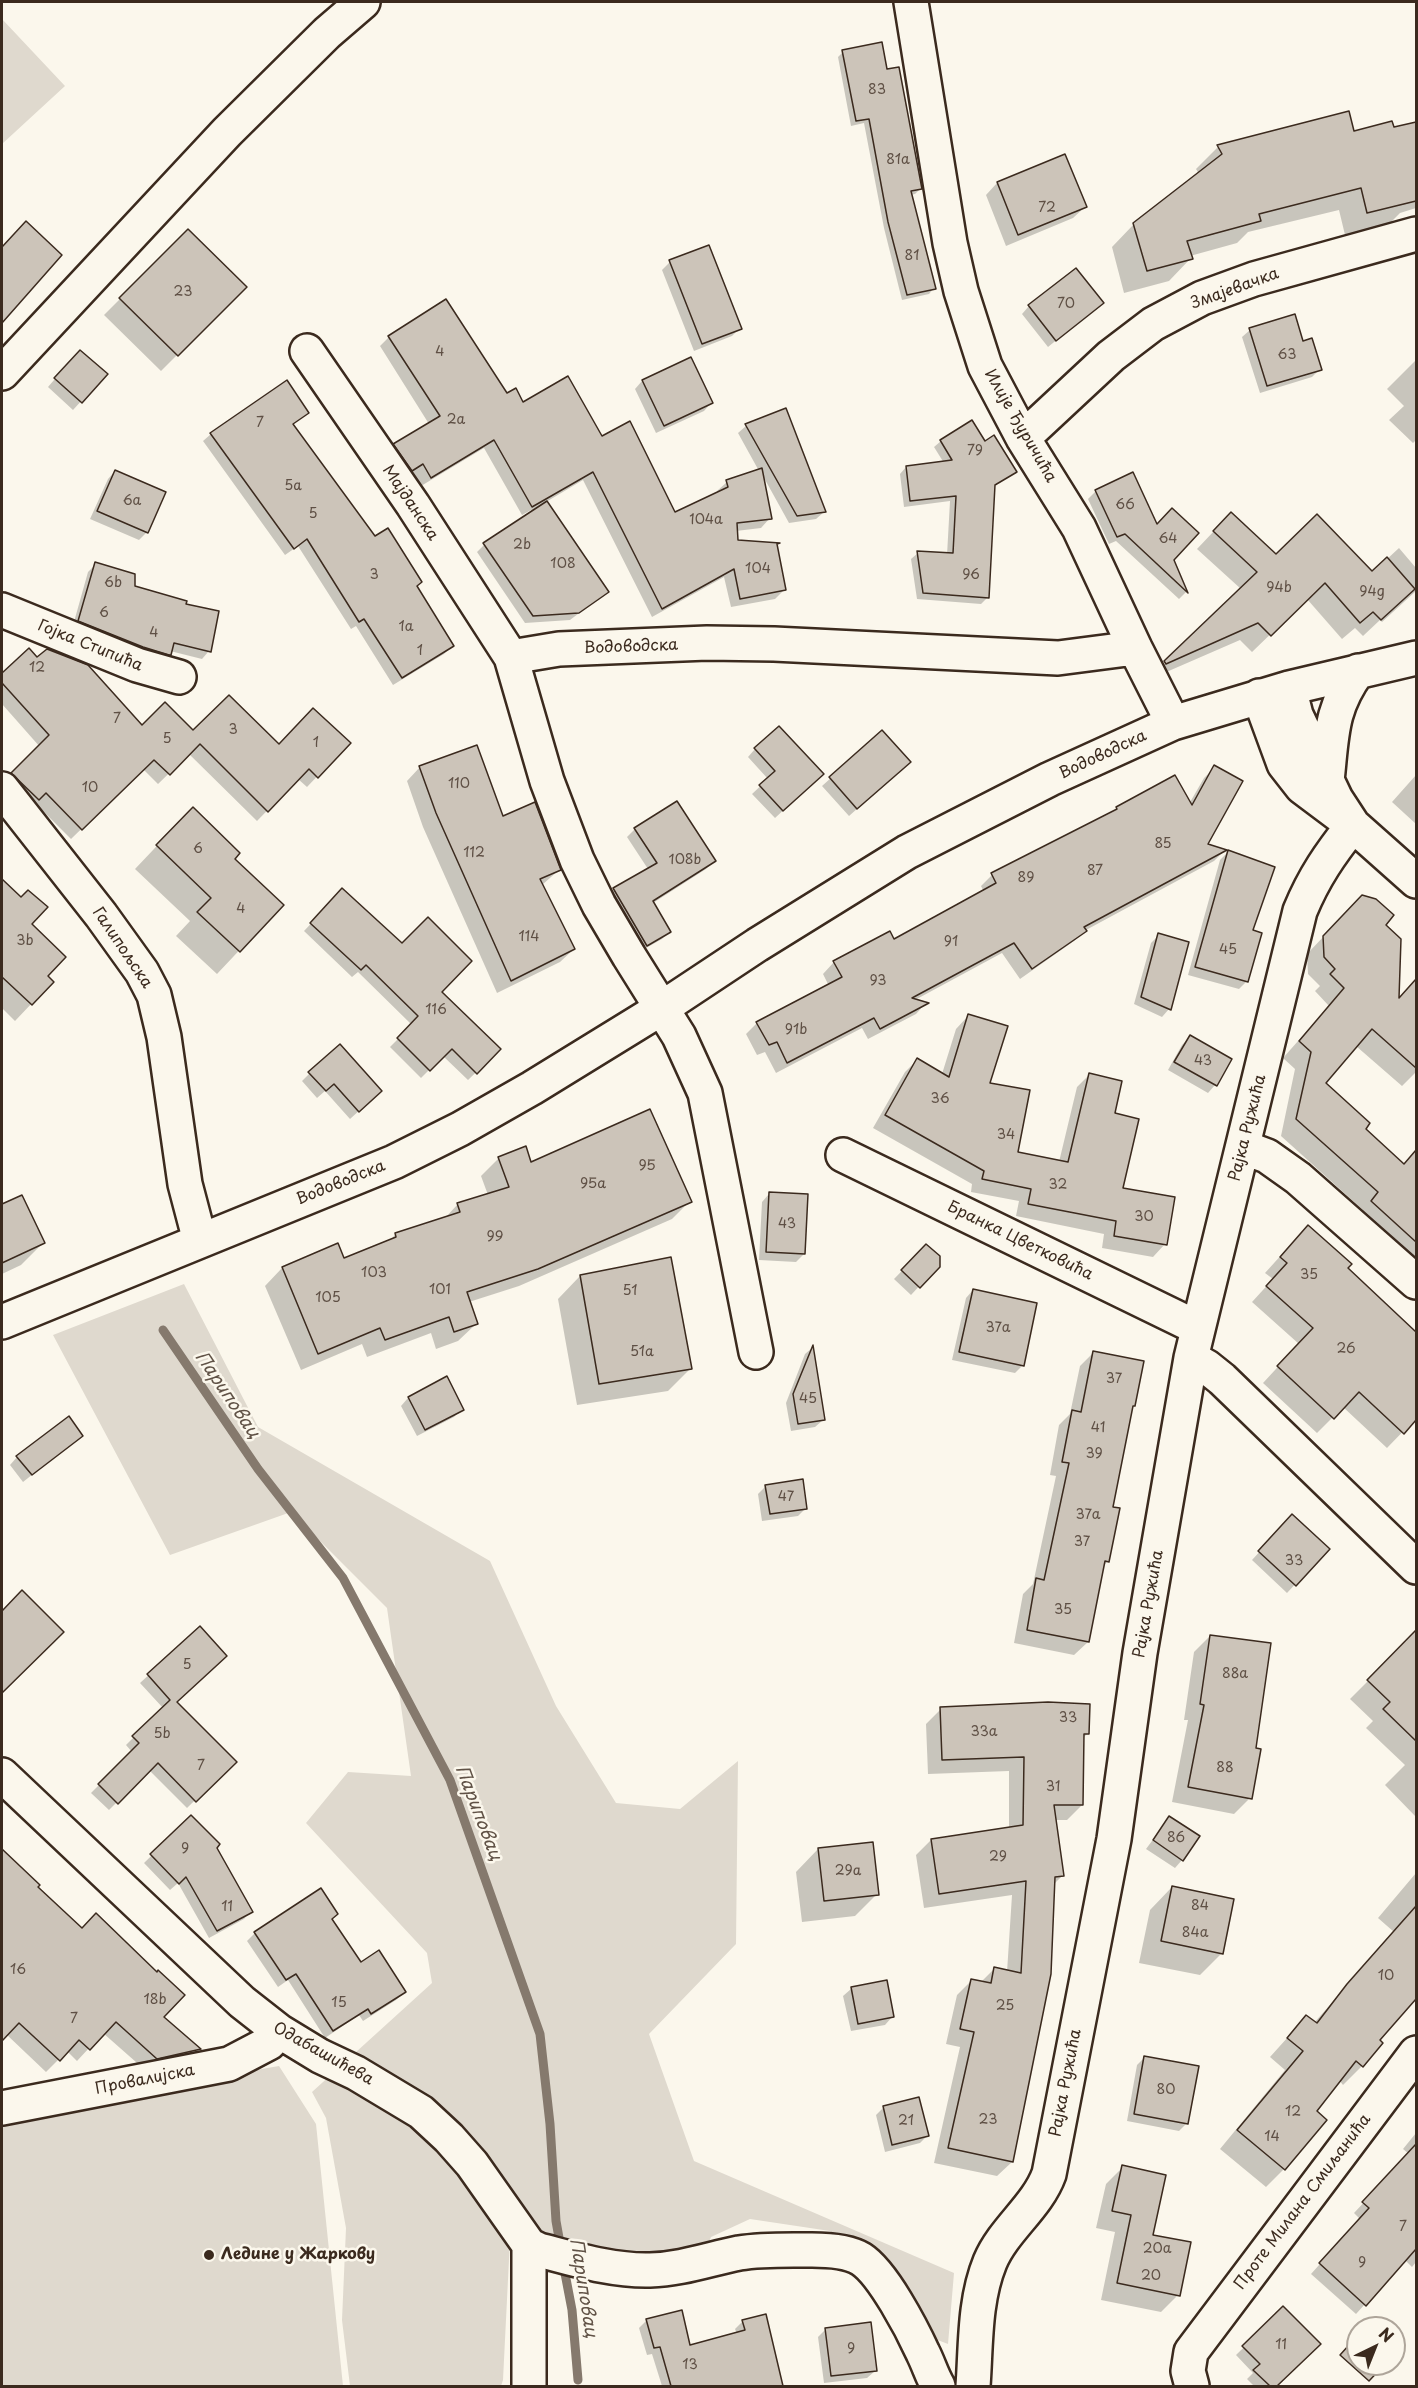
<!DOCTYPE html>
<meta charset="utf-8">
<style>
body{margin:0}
#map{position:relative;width:1418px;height:2388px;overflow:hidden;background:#fbf7ec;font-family:"Playpen Sans",sans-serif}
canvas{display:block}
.frame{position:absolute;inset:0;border:3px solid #3b2a1e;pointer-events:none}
.north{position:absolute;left:1346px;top:2316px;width:60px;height:60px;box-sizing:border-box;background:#fbf7ec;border:2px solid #aea59a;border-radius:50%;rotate:43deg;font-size:16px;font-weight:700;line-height:24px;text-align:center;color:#3b2a1e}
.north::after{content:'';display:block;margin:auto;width:21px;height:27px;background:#3b2a1e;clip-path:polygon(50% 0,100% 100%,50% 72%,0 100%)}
</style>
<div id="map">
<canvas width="1418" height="2388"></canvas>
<div class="frame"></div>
<div class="north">N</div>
</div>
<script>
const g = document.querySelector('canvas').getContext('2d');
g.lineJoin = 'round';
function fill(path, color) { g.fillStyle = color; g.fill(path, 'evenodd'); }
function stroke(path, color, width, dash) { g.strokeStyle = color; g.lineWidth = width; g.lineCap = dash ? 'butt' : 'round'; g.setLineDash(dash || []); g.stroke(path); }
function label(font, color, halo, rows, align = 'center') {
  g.font = font + ' "Playpen Sans",sans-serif'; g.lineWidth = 5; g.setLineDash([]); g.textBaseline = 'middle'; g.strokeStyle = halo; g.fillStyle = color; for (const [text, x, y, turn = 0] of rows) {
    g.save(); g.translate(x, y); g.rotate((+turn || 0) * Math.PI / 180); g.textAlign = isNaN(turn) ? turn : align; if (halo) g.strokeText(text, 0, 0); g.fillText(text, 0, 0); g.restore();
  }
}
const green = new Path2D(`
 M2 19 65 86 2 144Z
 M184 1284 258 1427 490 1561 556 1706 616 1803 680 1809 738 1761 736 1944 649 2034 694 2161 954 2273 948 2344 935 2339 911 2295 867 2255 830 2231 750 2219 711 2237 701 2263 510 2239 503 2380 501 2386H350L342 2320 346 2228 326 2118 312 2092 432 1983 427 1953 306 1823 348 1772 411 1776 387 1608 291 1512 170 1555 53 1335Z
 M279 2066 316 2124 343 2386H2V2114Z`);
const shadow = new Path2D(`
 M843 52 886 71 921 188 915 194 910 195 934 288 929 294 902 300 884 228 864 123 851 126 838 57Z
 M1416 123V208L1400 213 1389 224 1345 235 1339 210 1248 232 1237 243 1190 256 1191 258 1169 281 1124 293 1112 247 1134 224 1199 174 1196 169 1218 147 1393 129Z
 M997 183 1085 207 1073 218 1006 246 986 195Z
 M26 223 60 255 2 320V248Z
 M188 231 245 287 161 371 104 315Z
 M670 262 740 328 732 336 694 351 662 270Z
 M1102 303 1048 347 1022 314 1029 306Z
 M1250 330 1302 343 1320 369 1312 377 1260 393 1242 337Z
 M389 337 523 404 601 438 675 514 718 494 717 491 727 482 759 471 738 433 746 426 785 410 824 512 816 519 789 523 763 476 770 518 761 528 736 531V542L785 589 775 599 731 607 724 577 652 617 583 480 546 502 607 592 570 620 525 623 477 552 484 545 533 512 531 510 522 515 484 448 421 486 413 473 402 479 385 454 394 445 429 424 380 346Z
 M72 359 106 374 73 410 48 387Z
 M690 359 711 403 704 411 656 433 635 389 642 381Z
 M1415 361 1416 440 1413 443 1389 420 1404 406 1387 389Z
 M307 413 292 425 374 538 416 587 452 646 444 654 393 685 356 626 351 629 298 546 285 555 203 441 211 434Z
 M941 441 985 443 1015 472 993 487 988 597 981 604 917 599 911 559 918 553 947 555 950 501 904 507 900 474 906 467 944 463 934 447Z
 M115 471 147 532 139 540 90 519 108 479Z
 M1096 491 1172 559 1186 592 1179 599 1116 541 1109 544 1088 499Z
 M1214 531 1276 556 1372 573 1399 548 1416 568V591L1382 622 1380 620 1363 636 1355 628 1342 639 1307 599 1252 652 1240 640 1148 680 1241 589 1197 549Z
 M96 564 133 587 209 651 202 659 170 651 162 662 72 629 88 572Z
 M29 650 37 659 142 727 193 732 279 746 349 743 307 787 298 779 257 821 189 754 158 784 143 769 71 839 34 802 27 809 2 784 40 747 2 704V675Z
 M882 732 901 770 849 816 822 786Z
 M755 749 814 782 775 818 752 794 768 779 748 757Z
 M420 767 502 818 559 870 542 885 574 949 560 962 497 993 423 827 407 781Z
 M1215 767 1206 844 1224 851 1214 861 1086 930 1074 941 1020 979 1002 953 915 1000 926 1003 916 1014 868 1039 862 1028 776 1073 765 1052 757 1055 746 1034 757 1023 829 986 823 974 834 962 893 941 984 892 981 886 992 875 1111 814 1117 808 1189 804 1204 778Z
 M1416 775V824L1392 802Z
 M635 829 714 861 706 869 653 903 670 931 662 939 639 952 606 897 614 890 648 869 627 837Z
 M171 831 233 859 282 905 217 974 176 936 190 921 135 869Z
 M1228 852 1251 931 1247 981 1239 989 1188 975 1220 860Z
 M2 881 21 899 46 977 52 982 15 1021 2 1008Z
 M335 898 402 945 439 992 499 1050 468 1080 443 1056 421 1078 390 1047 412 1025 358 972 352 977 304 931Z
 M1345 914 1384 925 1398 1000 1416 979V1072L1402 1086 1356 1046 1323 1083 1363 1129 1403 1166 1416 1152V1266L1355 1218 1363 1210 1281 1136 1295 1069 1283 1058 1329 1006 1315 991 1320 986 1308 974 1307 954Z
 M1159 935 1187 943 1169 1009 1162 1017 1134 1004 1151 943Z
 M968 1016 988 1084 1016 1153 1059 1162 1077 1087 1090 1074 1113 1114 1121 1189 1165 1244 1153 1257 1102 1248 1104 1234 1016 1216 1019 1201 971 1192 972 1184 873 1128 905 1072 917 1060 942 1074 956 1029Z
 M1190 1037 1230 1060 1215 1085 1208 1093 1168 1070 1182 1045Z
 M309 1074 372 1099 350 1119 325 1091 317 1098 302 1081Z
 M499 1158 690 1201 672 1219 519 1286 469 1302 476 1324 458 1341 436 1349 431 1333 367 1357 362 1344 301 1370 265 1286 282 1268 337 1245 343 1260 389 1241 395 1235 444 1219 458 1204 488 1195 481 1176Z
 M769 1194 804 1254 796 1262 759 1260 762 1202Z
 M22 1197 43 1243 21 1265 2 1274V1206Z
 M1293 1242 1346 1268 1416 1349V1418L1387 1448 1343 1407 1317 1433 1263 1383 1299 1344 1252 1302 1273 1279 1265 1273Z
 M926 1246 938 1266 911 1295 894 1279Z
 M580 1276 690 1369 668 1391 577 1405 558 1299Z
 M973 1290 1023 1365 1015 1373 952 1360 966 1298Z
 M812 1348 823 1420 815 1427 791 1431 786 1403 805 1354Z
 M1094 1352 1133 1406 1131 1408 1111 1508 1108 1561 1102 1567 1088 1642 1074 1655 1014 1643 1023 1594 1033 1584 1056 1476 1050 1475 1059 1425 1070 1414 1080 1366Z
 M447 1378 462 1409 454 1417 417 1436 401 1406 408 1398Z
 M81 1436 23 1482 10 1465 17 1457Z
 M766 1486 806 1508 798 1516 762 1521 758 1494Z
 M1285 1524 1328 1549 1287 1593 1252 1560Z
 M22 1592 62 1632 2 1691V1613Z
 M200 1628 176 1702 234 1762 187 1808 149 1770 109 1810 91 1793 132 1752 126 1745 163 1708 140 1683Z
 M1414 1635 1416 1637V1817L1385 1785 1405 1765 1366 1728 1373 1721 1350 1699Z
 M1210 1636 1254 1749 1250 1798 1234 1814 1172 1802 1188 1720H1184L1194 1652Z
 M941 1709 1088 1733 1082 1739V1805L1067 1820H1055L1063 1875 1053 1885 1012 2162 997 2176 934 2163 960 2047 946 2044 957 1995 972 1980 981 1982 994 1969 1007 1972 1012 1895 924 1908 916 1855 931 1840 1009 1829V1771L928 1774 926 1724Z
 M191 1817 215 1847 251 1911 244 1919 209 1938 178 1883 170 1890 144 1863Z
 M1169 1818 1182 1860 1175 1868 1146 1849Z
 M818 1849 877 1894 855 1916 802 1922 796 1872Z
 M2 1851 38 1885 36 1887 162 2017 199 2050 188 2061 145 2070 103 2033 77 2061 67 2051 46 2072 6 2034 2 2039Z
 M1416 1873V1996L1378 2040 1381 2043 1362 2066 1343 2085 1339 2080 1315 2111 1284 2169 1266 2187 1220 2149 1285 2070 1270 2057 1306 2017 1314 2023 1394 1932 1378 1918Z
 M1172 1887 1222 1953 1200 1975 1139 1963 1150 1910Z
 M331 1920 360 1964 404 1992 396 2000 363 2021 359 2015 325 2038 288 1980 278 1987 247 1941 255 1933Z
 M851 1989 892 2017 885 2025 851 2031 843 1996Z
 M1145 2057 1187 2123 1179 2131 1127 2121 1137 2065Z
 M918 2099 928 2135 920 2143 885 2152 876 2115 883 2108Z
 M1416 2133V2262L1412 2267 1405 2260 1356 2314 1311 2274 1360 2219 1354 2213 1409 2154 1403 2149Z
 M1123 2167 1178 2295 1161 2312 1101 2300 1115 2232 1096 2228 1106 2184Z
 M1283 2309 1319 2344 1275 2386H1254L1247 2379 1253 2373 1236 2355Z
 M647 2320 689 2347 737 2334 735 2329 743 2321 781 2381 776 2386H748L740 2363 701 2373 705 2386H662L652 2354 647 2355 639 2328Z
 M826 2329 875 2371 867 2378 824 2383 818 2337Z`);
const stream = new Path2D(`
 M163 1330 258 1469 343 1578 450 1780 540 2034 550 2124 556 2221 561 2249
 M563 2263 572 2310 578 2380`);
const building = new Path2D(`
 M882 42 887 69 899 67 922 189 911 191 936 289 907 295 888 222 869 119 856 121 842 50Z
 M1349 111 1354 131 1392 121 1394 127 1416 122V201L1367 213 1361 188 1259 214 1261 221 1187 241 1193 259 1147 271 1133 223 1222 154 1217 145Z
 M1065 154 1087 207 1018 235 997 182Z
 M26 221 62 255 2 323V247Z
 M188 229 247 287 178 356 119 298Z
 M709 245 742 329 702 344 669 260Z
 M1076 268 1104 303 1056 341 1028 305Z
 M446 299 507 393 516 388 523 402 568 376 602 436 630 421 675 512 728 487 726 480 762 468 772 519 737 523 738 540 780 543 777 544 786 590 740 599 734 569 662 609 593 472 532 507 494 440 431 478 423 464 412 471 393 444 440 416 388 336Z
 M1295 314 1303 341 1312 338 1322 370 1267 386 1249 328Z
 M80 350 108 374 82 403 54 378Z
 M691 357 713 403 664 426 642 380Z
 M287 380 309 413 293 424 375 536 388 528 422 582 417 586 454 646 402 678 364 619 359 622 307 539 294 549 210 433Z
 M786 408 826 512 797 516 745 424Z
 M972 420 985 441 994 435 1017 472 995 485 989 598 923 593 917 551 953 553 956 496 910 501 906 466 952 460 940 440Z
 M115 470 166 492 148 533 97 511Z
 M1133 472 1157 524 1172 508 1199 533 1174 560 1188 593 1125 534 1117 537 1095 490Z
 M547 501 609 592 579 613 533 616 483 543Z
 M1231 512 1276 554 1317 514 1372 571 1387 557 1415 589 1381 620 1373 612 1360 623 1325 583 1271 636 1258 623 1166 664 1164 661 1257 572 1213 531Z
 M95 562 135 574V586L187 601 186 604 219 611 211 652 174 643 171 655H169L143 647 78 621Z
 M29 648 37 657 47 649 88 665 142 725 165 702 193 730 229 695 279 744 313 708 351 743 318 778 309 769 268 812 200 744 170 775 154 760 82 830 46 793 39 800 11 773 49 735 2 683V673Z
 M779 726 824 774 783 811 759 785 775 771 754 748Z
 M882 730 911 762 857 809 829 777Z
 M477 745 503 816 535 802 561 870 540 879 575 949 511 981 436 813 419 766Z
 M1214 765 1243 781 1208 844 1227 850 1084 927 1087 931 1032 969 1014 943 912 998 929 1003 880 1029 874 1018 787 1063 777 1042 769 1045 756 1022 842 977 833 961 890 931 894 939 996 883 991 873 1117 809 1116 807 1175 775 1192 805Z
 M677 801 716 861 653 901 671 932 647 946 613 888 657 863 634 828Z
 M193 807 240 853 235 859 284 905 240 952 197 912 211 898 156 845Z
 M1228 850 1275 867 1253 930 1262 933 1248 982 1195 967Z
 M2 879 21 897 28 890 48 907 32 924 66 957 48 976 54 982 32 1005 2 977Z
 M342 888 402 943 428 917 472 961 442 992 501 1049 477 1074 452 1049 430 1071 397 1038 418 1016 366 965 361 970 310 923Z
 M1362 895 1376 899 1394 915 1386 925 1401 939 1399 998 1416 979V1068L1372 1029 1326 1083 1370 1123 1366 1129 1404 1164 1416 1150V1242L1371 1201 1378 1192 1296 1119 1311 1052 1299 1041 1344 988 1330 974 1335 969 1324 957 1323 936Z
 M1158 933 1189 942 1171 1010 1141 997Z
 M968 1014 1008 1026 990 1083 1030 1090 1018 1152 1068 1162 1089 1073 1122 1081 1115 1113 1139 1119 1123 1188 1175 1197 1167 1245 1114 1236 1116 1221 1028 1204 1031 1189 982 1179 984 1171 885 1115 917 1058 949 1077Z
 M1190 1035 1232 1059 1217 1086 1174 1062Z
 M340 1044 382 1091 359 1112 334 1084 326 1091 308 1072Z
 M650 1109 692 1202 538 1269 467 1292 478 1324 454 1332 449 1317 385 1340 380 1328 318 1354 282 1267 338 1243 344 1258 396 1237 395 1233 460 1212 457 1203 509 1187 498 1157 526 1146 531 1162Z
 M769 1192 808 1194 805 1254 766 1252Z
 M22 1195 45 1243 2 1263V1204Z
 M1308 1225 1352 1264 1348 1268 1416 1332V1420L1404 1434 1359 1392 1334 1419 1277 1366 1313 1328 1266 1286 1287 1263 1280 1257Z
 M926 1244 940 1256V1267L920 1288 901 1270Z
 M671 1257 692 1369 599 1384 580 1275Z
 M973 1289 1037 1303 1024 1366 959 1352Z
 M813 1345 825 1420 798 1424 793 1394Z
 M1093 1351 1144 1361 1135 1406H1133L1113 1507 1120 1508 1109 1562 1105 1561 1089 1642 1027 1630 1036 1578 1044 1580 1069 1463 1062 1462 1072 1410 1081 1412Z
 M447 1376 464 1410 425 1430 408 1397Z
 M69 1416 83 1436 32 1475 16 1456Z
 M803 1479 807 1509 770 1514 765 1485Z
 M1292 1514 1330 1549 1296 1586 1258 1551Z
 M22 1590 64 1632 2 1693V1611Z
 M200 1626 227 1656 177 1702 237 1762 196 1802 158 1763 118 1804 98 1784 139 1743 132 1736 170 1700 147 1674Z
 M1416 1630V1741L1383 1709 1390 1702 1367 1680Z
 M1210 1635 1271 1643 1256 1748 1261 1749 1252 1799 1188 1787 1204 1705 1200 1704Z
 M1048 1702 1090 1704 1089 1734H1084L1083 1805H1054L1064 1876 1055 1877 1051 1974 1013 2162 948 2148 974 2032 960 2029 971 1979 991 1983 994 1967 1021 1973 1026 1881 939 1894 931 1839 1023 1825 1024 1757 942 1760 940 1707Z
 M191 1815 220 1844 217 1848 253 1912 217 1931 186 1877 179 1884 150 1854Z
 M1169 1816 1200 1836 1183 1861 1153 1840Z
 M873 1842 879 1895 824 1901 818 1848Z
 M2 1849 40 1885 38 1887 82 1928 96 1913 157 1972 158 1970 185 1995 164 2017 201 2049 157 2059 116 2022 90 2050 79 2040 60 2061 19 2023 2 2041Z
 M1172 1886 1234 1899 1223 1954 1161 1941Z
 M321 1888 338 1914 332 1919 361 1962 379 1950 406 1992 371 2014 368 2009 333 2031 296 1974 286 1980 254 1932Z
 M1416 1906V1999L1380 2040 1383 2043 1363 2067 1356 2061 1317 2111 1327 2120 1285 2170 1237 2130 1303 2051 1287 2038 1306 2015 1317 2023 1347 1984Z
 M887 1980 894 2017 858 2024 851 1987Z
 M1144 2056 1199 2066 1188 2124 1134 2114Z
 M919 2097 929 2136 892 2145 883 2106Z
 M1416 2144V2249L1366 2306 1319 2263 1369 2208 1362 2202Z
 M1122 2165 1166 2175 1153 2235 1191 2242 1180 2296 1117 2283 1131 2215 1112 2211Z
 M1283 2306 1321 2344 1277 2386H1270L1253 2370 1260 2364 1242 2346Z
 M682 2310 690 2345 745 2330 742 2320 766 2314 783 2386H671L660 2347 654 2348 646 2319Z
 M871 2322 877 2371 831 2376 825 2328Z
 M1358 2335V2364H1385L1369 2381 1340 2355Z`);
const minor = new Path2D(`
 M911 2 950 243 961 291 985 366 1023 438 1079 528 1135 648 1173 723
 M307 351 413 505 511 657 547 781 577 860 599 905 629 956 679 1036 705 1093 756 1352
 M1023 438 1111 356 1153 324 1202 298 1254 279 1416 234
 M2 610 137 665 179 677
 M511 657 559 649 707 643 774 644 1058 658 1135 648
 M1289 688 1296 715 1336 799 1353 825 1416 881
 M1259 696 1284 764 1302 787 1342 817
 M1327 781C1332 736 1330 709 1358 671
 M2 789 101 915 142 972 154 995 164 1037 185 1184 200 1241
 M1243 1147 1267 1156 1298 1178 1416 1282
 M843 1155 1198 1328
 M2 1322 394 1162 460 1129 532 1088 662 1008 757 945 907 852 1050 779 1173 723 1289 688 1416 658
 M1191 1358 1207 1367 1222 1379 1416 1567
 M2 1775 242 2002 279 2031 320 2056 356 2073 421 2112 449 2138 472 2164 529 2245V2386
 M2 2108 229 2064 269 2043 279 2031
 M529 2245 539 2250C574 2259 613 2271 650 2270 682 2269 709 2259 739 2253 763 2249 788 2250 812 2250 827 2250 848 2251 861 2259 883 2273 912 2329 923 2353 929 2365 932 2376 938 2386
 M973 2386C976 2346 974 2301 990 2262 1004 2229 1037 2207 1049 2174L1114 1839 1140 1653 1191 1358 1300 911C1314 877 1330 854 1353 825
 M1192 2386 1188 2371 1191 2352 1416 2053`);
const major = new Path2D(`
 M2 373 227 132 327 33 363 2`);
const markers = [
 [209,2255,6,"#3b2a1e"]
];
const numberNames = [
 ["83",877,90],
 ["81a",898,160],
 ["72",1047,208],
 ["81",912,256],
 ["23",183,292],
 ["70",1066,304],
 ["4",440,352],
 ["63",1287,355],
 ["2a",456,420],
 ["7",260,423],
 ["79",975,451],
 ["5a",293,486],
 ["6a",132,501],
 ["66",1125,505],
 ["5",313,514],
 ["104a",706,520],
 ["64",1168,539],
 ["2b",522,545],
 ["108",563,564],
 ["104",758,569],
 ["3",374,575],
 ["96",971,575],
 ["6b",113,583],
 ["94b",1279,588],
 ["94g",1372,592],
 ["6",104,613],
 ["1a",406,627],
 ["4",154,633],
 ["1",420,651],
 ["12",37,668],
 ["7",117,719],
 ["3",233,730],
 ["5",167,739],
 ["1",316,743],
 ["110",459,784],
 ["10",90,788],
 ["85",1163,844],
 ["6",198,849],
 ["112",474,853],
 ["108b",685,860],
 ["87",1095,871],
 ["89",1026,878],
 ["4",241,909],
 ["114",529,937],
 ["3b",25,941],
 ["91",951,942],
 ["45",1228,950],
 ["93",878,981],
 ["116",436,1010],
 ["91b",796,1030],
 ["43",1203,1061],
 ["36",940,1099],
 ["34",1006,1135],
 ["95",647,1166],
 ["95a",593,1184],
 ["32",1058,1185],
 ["30",1144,1217],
 ["43",787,1224],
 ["99",495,1237],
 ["103",374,1273],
 ["35",1309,1275],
 ["101",440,1290],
 ["51",630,1291],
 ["105",328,1298],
 ["37a",998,1328],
 ["26",1346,1349],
 ["51a",642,1352],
 ["37",1114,1379],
 ["45",808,1399],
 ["41",1098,1428],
 ["39",1094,1454],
 ["47",786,1497],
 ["37a",1088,1515],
 ["37",1082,1542],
 ["33",1294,1561],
 ["35",1063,1610],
 ["5",187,1665],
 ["88a",1235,1674],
 ["33",1068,1718],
 ["33a",984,1732],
 ["5b",162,1734],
 ["7",201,1766],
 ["88",1225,1768],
 ["31",1053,1787],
 ["86",1176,1838],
 ["9",185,1849],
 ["29",998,1857],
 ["29a",848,1871],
 ["84",1200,1906],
 ["11",227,1907],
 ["84a",1195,1933],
 ["16",18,1970],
 ["10",1386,1976],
 ["18b",155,2000],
 ["15",339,2003],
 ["25",1005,2006],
 ["7",74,2019],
 ["80",1166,2090],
 ["12",1293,2112],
 ["23",988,2120],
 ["21",906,2121],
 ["14",1272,2137],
 ["7",1403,2227],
 ["20a",1157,2249],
 ["9",1362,2263],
 ["20",1151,2276],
 ["11",1281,2345],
 ["9",851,2349],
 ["13",690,2365]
];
const streetNames = [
 ["Змајевачка",1235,289,-20],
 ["Илије Ђуричића",1020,426,60],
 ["Мајданска",410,503,56],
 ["Гојка Стипића",90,646,22],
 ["Водоводска",631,647,-2],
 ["Водоводска",1103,755,-25],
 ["Галипољска",122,948,56],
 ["Рајка Ружића",1248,1128,-76],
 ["Водоводска",341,1183,-22],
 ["Бранка Цветковића",1020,1241,26],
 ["Рајка Ружића",1149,1604,-80],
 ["Одабашићева",323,2054,29],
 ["Провалијска",145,2080,-11],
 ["Рајка Ружића",1066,2083,-79],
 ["Проте Милана Смиљанића",1303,2202,-53]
];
const poiNames = [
 ["Ледине у Жаркову",221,2255]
];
const waterNames = [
 ["Париповац",227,1395,56],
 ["Париповац",478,1813,69],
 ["Париповац",583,2288,81]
];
fill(green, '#dfd9ce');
fill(shadow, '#0003');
stroke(stream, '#85796d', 9);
fill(building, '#ccc4b9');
stroke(building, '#3b2a1e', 1.5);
stroke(minor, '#3b2a1e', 38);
stroke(major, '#3b2a1e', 38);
stroke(minor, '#fbf7ec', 33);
stroke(major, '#fbf7ec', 33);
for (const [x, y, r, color] of markers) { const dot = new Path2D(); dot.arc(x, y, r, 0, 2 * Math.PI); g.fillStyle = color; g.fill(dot); stroke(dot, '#fbf7ec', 2); }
label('14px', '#5f5045', null, numberNames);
label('16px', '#3b2a1e', '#fbf7ec', streetNames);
label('bold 16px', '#3b2a1e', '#fbf7ec', poiNames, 'left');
label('italic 18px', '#605246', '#fbf7ec', waterNames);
</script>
